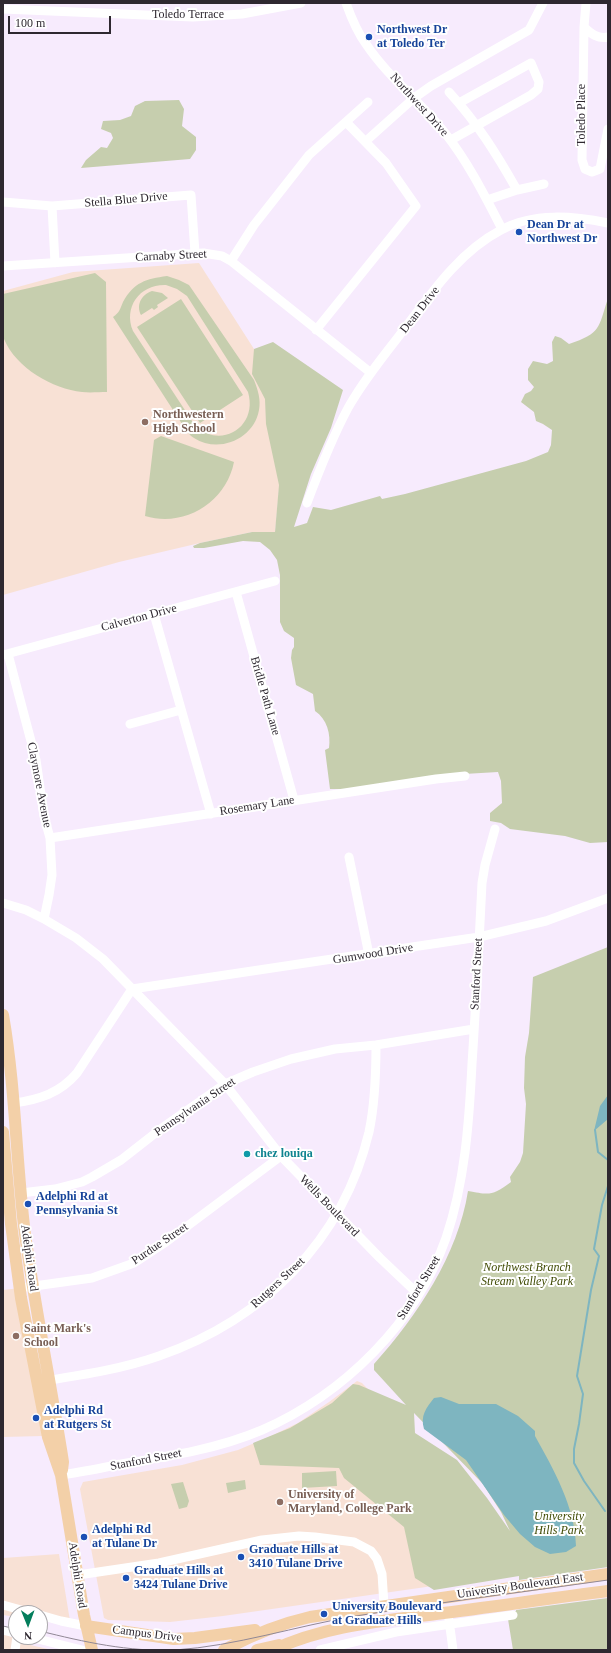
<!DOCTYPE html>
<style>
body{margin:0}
#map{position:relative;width:611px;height:1653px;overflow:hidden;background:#f7ebfd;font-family:"Times New Roman",serif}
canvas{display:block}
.frame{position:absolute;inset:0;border:4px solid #2e2830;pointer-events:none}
.north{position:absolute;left:8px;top:1605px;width:40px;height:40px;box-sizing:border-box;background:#fff;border:1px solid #aba9ac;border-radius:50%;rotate:179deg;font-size:11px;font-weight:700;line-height:16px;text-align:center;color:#2e2830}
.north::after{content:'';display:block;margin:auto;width:14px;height:18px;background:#047e5c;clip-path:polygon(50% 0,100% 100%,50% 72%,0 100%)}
.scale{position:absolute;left:8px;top:16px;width:103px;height:18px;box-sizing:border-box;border:2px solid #2e2830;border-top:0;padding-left:5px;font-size:12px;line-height:14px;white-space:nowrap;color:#2e2830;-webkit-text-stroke:3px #fff;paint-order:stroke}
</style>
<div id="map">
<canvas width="611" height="1653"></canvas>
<div class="frame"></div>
<div class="north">N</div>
<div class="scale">100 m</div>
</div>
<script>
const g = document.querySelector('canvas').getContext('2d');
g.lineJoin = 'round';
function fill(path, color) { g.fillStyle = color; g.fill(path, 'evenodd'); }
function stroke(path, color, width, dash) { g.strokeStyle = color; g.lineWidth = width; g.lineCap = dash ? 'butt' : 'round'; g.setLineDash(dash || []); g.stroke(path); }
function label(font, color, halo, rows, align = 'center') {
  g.font = font + ' "Times New Roman",serif'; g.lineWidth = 4; g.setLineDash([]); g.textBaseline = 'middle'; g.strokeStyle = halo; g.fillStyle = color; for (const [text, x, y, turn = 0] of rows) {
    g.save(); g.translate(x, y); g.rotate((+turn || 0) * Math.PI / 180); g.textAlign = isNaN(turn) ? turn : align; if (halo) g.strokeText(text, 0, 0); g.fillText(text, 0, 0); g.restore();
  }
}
const education = new Path2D(`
 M199 263 254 349 286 413 275 533 252 532 200 543 119 562 3 595V291L73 272Z
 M20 1288 43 1436 3 1437V1290Z
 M357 1381 362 1383 401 1423 454 1583 223 1616 170 1622 108 1620 104 1618 80 1489 83 1482 182 1465 238 1450 271 1436 298 1423 329 1402Z
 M59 1554 70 1621 67 1625 40 1620V1613H16V1617L3 1615V1558Z
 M3 1633 26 1644 52 1650H3Z`);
const green = new Path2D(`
 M179 100 184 109 182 126 196 137V150L190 159 81 168 86 160 101 147 107 148 113 138 111 133 101 129 103 121 120 120 131 116 135 106 145 101Z
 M95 273 106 282 107 392C99 392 90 393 82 392 53 389 16 368 4 339 1 332 3 303 3 294Z
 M167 276 179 280 189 285 254 380C258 390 261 400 259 410 254 439 219 454 194 438 190 436 187 431 184 427L113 317C120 312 120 309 123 302 134 282 146 279 167 276ZM166 285 177 289 187 296 248 392C258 426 223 449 196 427L133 331C123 307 140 284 166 285Z
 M152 291 162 293 168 298 157 305 158 307 154 310 152 308 141 315C136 305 141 295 152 291Z
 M608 298V842L590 843 565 836 510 829 501 823 490 821V813L502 803 501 781 498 772 447 775 358 789H330L325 750 329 748C331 734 327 719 315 711L313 694 296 685 291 658 292 650 294 647V638L284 631 280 622V575L277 560 270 550 260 542 243 541 204 548H194L193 546 200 543 252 532H275L279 485 266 424 265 399 252 374 254 349 273 342 343 390 331 428 311 474 294 527 307 523 313 507 331 510 380 496 382 499 405 494 526 461 548 452 551 445 552 430 543 424 536 421 534 412 521 402 525 394 531 391 534 387 528 380V369L533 361 547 364 553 361 552 342 555 336 561 338 569 344C601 333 598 329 608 298Z
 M181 299 243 395 200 423 137 327Z
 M161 436 234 462C226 502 185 528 145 516L154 440Z
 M608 947V1567L519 1580V1576L434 1590 415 1578 404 1527 344 1478 339 1468 260 1465 253 1443 290 1428 332 1403 353 1384 359 1385 406 1405 374 1370V1364C417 1316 458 1255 468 1191 490 1195 492 1196 511 1182L510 1177 520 1162 523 1153 526 1104 524 1088 525 1057 529 1033 533 977ZM414 1413 483 1484 501 1512 510 1531 487 1498 457 1460 415 1433Z
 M336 1471 337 1486 302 1488V1473Z
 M245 1480 246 1489 228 1493 226 1483Z
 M183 1482 189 1501 187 1507 179 1509 171 1484Z
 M608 1598V1650H513L507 1613 516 1611V1610Z`);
const water = new Path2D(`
 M608 1095V1119L594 1131 600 1106Z
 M441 1397 459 1404H496L518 1416 535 1431V1436C554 1470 575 1507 576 1546L566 1552 550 1554 535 1547 520 1534 504 1515 466 1460 424 1429C420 1416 426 1408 434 1398Z`);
const stream = new Path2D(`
 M595 1130 598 1152 608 1160
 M605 1511 584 1481 574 1463V1449L579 1424 583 1394 577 1376 591 1290 599 1256 594 1249 602 1205 608 1186`);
const minor = new Path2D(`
 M346 3C351 17 357 32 366 44 388 77 420 101 445 133 468 162 485 196 502 229
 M586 3 584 27 582 160 585 169 592 172 600 169 608 129
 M3 9 193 17 242 14 301 3
 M584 27C591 34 598 39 608 37
 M449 92C478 124 496 153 517 190
 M451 140 531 95 538 89 539 82 531 63 459 103
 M366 141 414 98 431 86 529 30 543 3
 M487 200 517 190 544 184
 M3 202 52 206 191 195 195 253
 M52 206 55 263
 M231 261 254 225 309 155 368 102
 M3 266 203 253 222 256 231 261 371 373
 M316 330 416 206 386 163 346 122
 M307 503C319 471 332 438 348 408 362 383 381 359 399 336 428 298 457 253 501 230 534 212 573 216 608 223
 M236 592 294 800
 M154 614 211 814
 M8 654 36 760 44 816 50 838 52 875 49 895 44 919
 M3 655 275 581
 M130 724 181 710
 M50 838 436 779 465 776
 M349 857 369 955
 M3 903 26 910 44 919 76 938 103 959 225 1084 281 1156 380 1258 418 1294
 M132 989 479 937 546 921 608 898
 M13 1103C39 1100 60 1093 77 1073L132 989
 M21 1193 55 1189 82 1182 92 1177 121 1160 162 1128 225 1084 253 1072 291 1059 335 1049 376 1045 474 1029
 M27 1287 92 1278 134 1263 166 1242 281 1156
 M44 1381C82 1375 122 1369 159 1356 263 1320 343 1241 369 1132 375 1104 376 1074 376 1045
 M61 1475C83 1472 105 1467 127 1463 172 1456 220 1448 262 1430 344 1394 416 1323 446 1238 465 1182 469 1123 472 1064 476 1004 479 944 482 883L485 865 495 829
 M78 1575 159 1563 262 1540 299 1536 315 1537 354 1542 371 1551 377 1559 382 1574 384 1605
 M3 1605 32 1613
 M40 1615 61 1621 86 1626
 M449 1620 453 1650
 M3 1630 16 1633
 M30 1637 82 1650
 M15 1650 17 1637
 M320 1650 396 1632 513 1615`);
const major = new Path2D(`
 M3 1015C15 1084 16 1156 24 1226 34 1305 51 1384 63 1462L62 1470
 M3 1132 11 1224 21 1298 48 1437 61 1475 84 1615 92 1650
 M86 1626 174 1639 195 1638 255 1630
 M224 1650C252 1635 279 1624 310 1617L608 1574
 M257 1650 279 1645
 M273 1650C323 1626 381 1621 436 1614 493 1607 551 1598 608 1591`);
const tram = new Path2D(`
 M3 1626 16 1629
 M40 1631C84 1642 129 1652 175 1650 236 1646 296 1626 356 1616 440 1602 524 1592 608 1580`);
const markers = [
 [369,37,4,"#1a4fb4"],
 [519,232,4,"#1a4fb4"],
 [145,422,4,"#8d6e63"],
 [247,1154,4,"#0f9aa8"],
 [28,1204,4,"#1a4fb4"],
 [16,1336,4,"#8d6e63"],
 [36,1418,4,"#1a4fb4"],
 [280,1502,4,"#8d6e63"],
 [84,1537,4,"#1a4fb4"],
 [241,1557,4,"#1a4fb4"],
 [126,1578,4,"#1a4fb4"],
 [324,1614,4,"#1a4fb4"]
];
const streetNames = [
 ["Toledo Terrace",188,15],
 ["Northwest Drive",419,105,48],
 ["Toledo Place",582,115,-90],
 ["Stella Blue Drive",126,200,-5],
 ["Carnaby Street",171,256,-3],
 ["Dean Drive",420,310,-52],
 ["Calverton Drive",139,618,-15],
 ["Bridle Path Lane",265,696,74],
 ["Claymore Avenue",39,785,79],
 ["Rosemary Lane",257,806,-9],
 ["Gumwood Drive",373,954,-9],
 ["Stanford Street",477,974,-87],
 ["Pennsylvania Street",195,1107,-34],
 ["Wells Boulevard",329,1206,46],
 ["Purdue Street",160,1244,-34],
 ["Adelphi Road",29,1258,82],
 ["Rutgers Street",278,1283,-43],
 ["Stanford Street",419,1288,-59],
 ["Stanford Street",146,1460,-11],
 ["Adelphi Road",77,1575,81],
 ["University Boulevard East",520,1586,-8],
 ["Campus Drive",147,1634,7]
];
const transitNames = [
 ["Northwest Dr",377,30],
 ["at Toledo Ter",377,44],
 ["Dean Dr at",527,225],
 ["Northwest Dr",527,239],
 ["Adelphi Rd at",36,1197],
 ["Pennsylvania St",36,1211],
 ["Adelphi Rd",44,1411],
 ["at Rutgers St",44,1425],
 ["Adelphi Rd",92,1530],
 ["at Tulane Dr",92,1544],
 ["Graduate Hills at",249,1550],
 ["3410 Tulane Drive",249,1564],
 ["Graduate Hills at",134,1571],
 ["3424 Tulane Drive",134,1585],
 ["University Boulevard",332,1607],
 ["at Graduate Hills",332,1621]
];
const educationNames = [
 ["Northwestern",153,415],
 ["High School",153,429],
 ["Saint Mark's",24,1329],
 ["School",24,1343],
 ["University of",288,1495],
 ["Maryland, College Park",288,1509]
];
const cultureNames = [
 ["chez louiqa",255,1154]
];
const parkNames = [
 ["Northwest Branch",527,1268],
 ["Stream Valley Park",527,1282],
 ["University",559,1517],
 ["Hills Park",559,1531]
];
fill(education, '#f8e1d5');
fill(green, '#c6ceae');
fill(water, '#7eb5c0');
stroke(stream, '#7eb5c0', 2);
stroke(minor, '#fff', 9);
stroke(major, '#f3d0a8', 12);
stroke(tram, '#918895', 1);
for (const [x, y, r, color] of markers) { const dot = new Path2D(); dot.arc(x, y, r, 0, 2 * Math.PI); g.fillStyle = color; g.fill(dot); stroke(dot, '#fff', 1.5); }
label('12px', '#2e2830', '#fff', streetNames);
label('bold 12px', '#164399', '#fff', transitNames, 'left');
label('bold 12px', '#785e54', '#fff', educationNames, 'left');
label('bold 12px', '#0d838f', '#fff', cultureNames, 'left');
label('italic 12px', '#414c05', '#fff', parkNames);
</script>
